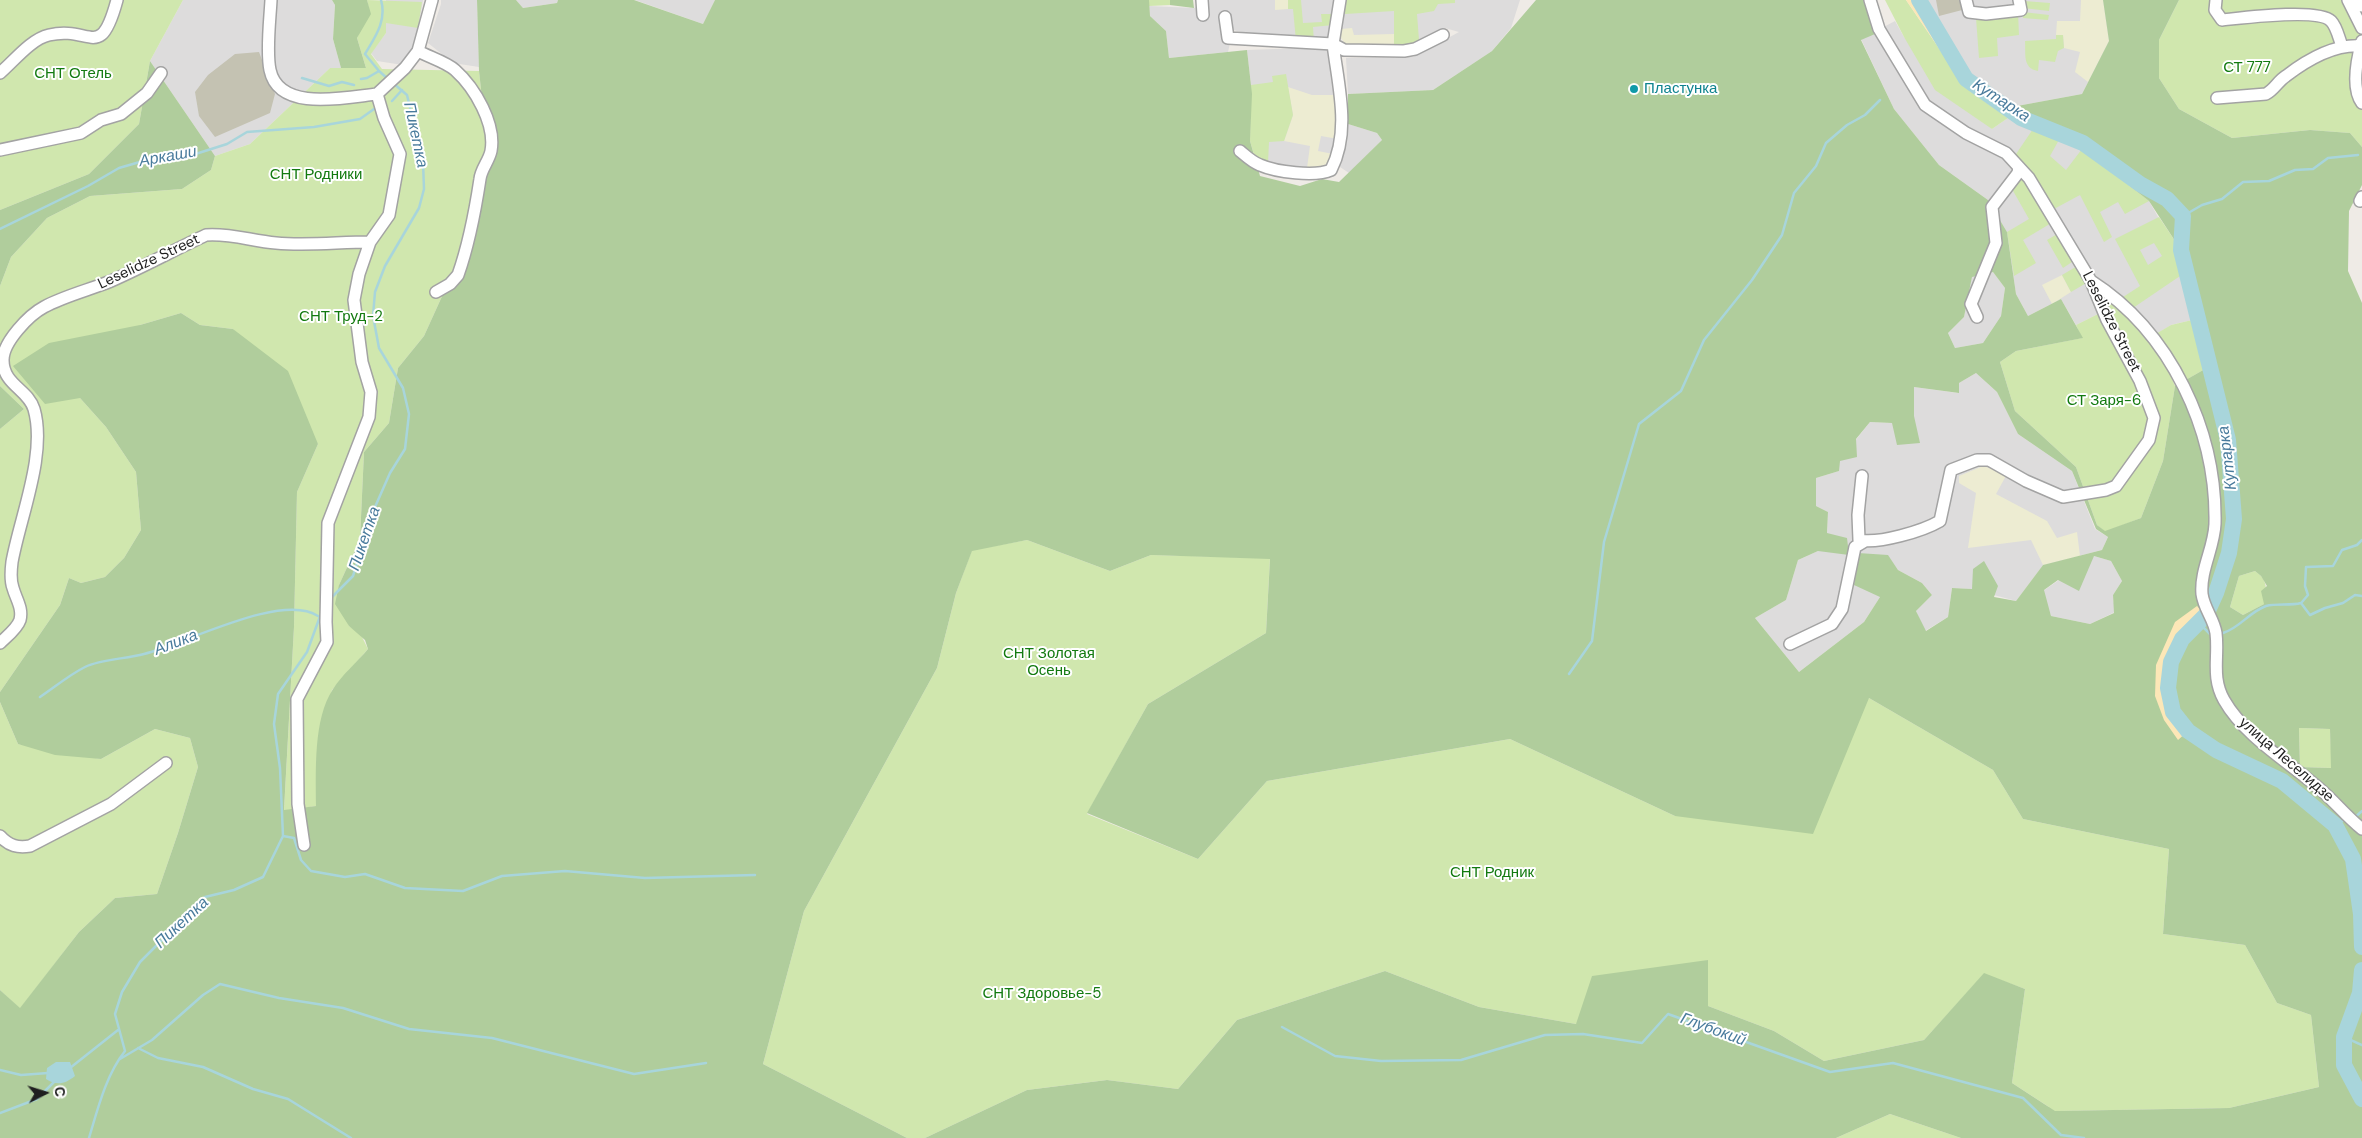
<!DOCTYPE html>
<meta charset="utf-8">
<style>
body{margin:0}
#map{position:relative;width:2362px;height:1138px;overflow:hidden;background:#efebe6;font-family:"DM Sans",sans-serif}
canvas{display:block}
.north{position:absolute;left:20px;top:1068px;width:50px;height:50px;-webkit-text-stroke:4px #fff;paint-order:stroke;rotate:85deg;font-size:14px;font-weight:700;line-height:20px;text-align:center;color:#1f1f1f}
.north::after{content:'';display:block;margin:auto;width:18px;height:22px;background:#1f1f1f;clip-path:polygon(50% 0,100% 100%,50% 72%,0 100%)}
</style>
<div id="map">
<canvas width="2362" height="1138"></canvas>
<div class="north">С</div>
</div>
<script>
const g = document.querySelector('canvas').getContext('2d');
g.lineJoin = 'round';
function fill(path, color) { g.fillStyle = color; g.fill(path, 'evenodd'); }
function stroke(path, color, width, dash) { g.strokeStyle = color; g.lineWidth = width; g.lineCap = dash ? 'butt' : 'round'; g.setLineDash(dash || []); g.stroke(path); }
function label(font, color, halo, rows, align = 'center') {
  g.font = font + ' "DM Sans",sans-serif'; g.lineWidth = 4; g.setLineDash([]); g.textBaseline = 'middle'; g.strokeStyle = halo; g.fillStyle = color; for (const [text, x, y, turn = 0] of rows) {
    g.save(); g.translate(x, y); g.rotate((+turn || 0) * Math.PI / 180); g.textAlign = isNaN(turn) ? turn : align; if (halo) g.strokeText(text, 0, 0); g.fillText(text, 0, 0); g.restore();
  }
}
const residential = new Path2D(`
 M183 0H332L335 5 333 39 341 68H330L250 144 215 156 150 61Z
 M386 0H423L416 42 403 65 377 61 371 53 386 33Z
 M441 0H477L479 67 453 63 428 43 441 4Z
 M516 0H558L557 3 523 8Z
 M635 0H715L703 24Z
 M1206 0H1336L1331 42 1272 39 1233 30 1228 52 1169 58 1166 31 1150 16 1149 6 1194 8 1206 4Z
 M1345 0H1520L1511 28 1492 51 1433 90 1348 94 1346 58 1413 57 1459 32 1445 28 1412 44 1346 46 1340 36Z
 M1922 0H2103L2109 41 2082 94 2017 106 1971 76Z
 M1895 21 1904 37 1992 129 2008 118 2075 143 2149 201 2179 254 2192 320 2171 325 2147 340 2106 310 2076 325 2061 299 2028 316 2016 294 2007 232 1988 200 1939 165 1894 109 1861 39Z
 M1330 47 1340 131 1332 159 1312 168 1268 163 1252 94 1247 50Z
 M1348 124 1377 133 1382 140 1349 173 1337 165Z
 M1993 272 2005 288 2001 316 1983 343 1955 348 1948 333 1964 317 1972 276Z
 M1976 373 1997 392 2018 434 2072 471 2095 529 2108 537 2102 550 2043 565 2016 601 1972 589 1952 588 1948 617 1925 631 1916 611 1932 595 1922 583 1898 570 1887 555 1880 597 1864 622 1799 672 1755 618 1786 600 1798 560 1818 551 1827 534 1828 512 1816 506V478L1839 471V461L1870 422 1892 423 1914 417V387L1958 393 1959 383Z
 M2094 556 2111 561 2122 581 2113 595 2115 612 2090 624 2051 616 2043 591Z`);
const construction = new Path2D(`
 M1936 0H1964L1966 9 1939 16Z
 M259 52 275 94 270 113 215 137 199 116 195 92 208 75 235 54Z`);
const farmland = new Path2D(`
 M1275 0H1288V9L1275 10Z
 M2081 0H2103L2109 41 2088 82 2075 72 2080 52 2064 48 2063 35H2056L2057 21H2080Z
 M1352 28 1354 35 1394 34V45L1346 46 1340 36 1341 29Z
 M1288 87 1312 95H1336L1338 139 1321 136 1318 151 1333 154 1332 159 1322 167 1307 168 1310 146 1284 141 1293 115Z
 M2062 275 2071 292 2052 304 2042 285Z
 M1983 466 2007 474 1996 494 2047 521 2057 538 2077 532 2080 556 2043 565 2031 540 1968 548 1976 493 1959 483V476Z`);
const grass = new Path2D(`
 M0 0H183L150 61 139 124 89 174 0 210Z
 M367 0 422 2 418 28 386 23V33L371 54 382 69 479 71 487 144 473 228 424 336 398 368 389 423 364 452 360 539 339 585 349 626 360 633 368 649 332 690 316 763V806L284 811 294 627 297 492 318 444 233 329 200 325 181 313 140 325 80 398 106 427 136 472 141 530 124 558 105 577 81 583 69 578 60 605 0 692V429L24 409 0 386V286L11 257 47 218 90 196 182 189 211 170 215 156 250 144 330 68H366L357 38 369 9Z
 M1149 0H1170V5L1149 6Z
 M1288 0H1301L1303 23 1322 22 1321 14H1335L1333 25 1313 27 1314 42 1296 41 1293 9H1288Z
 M1345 0H1455V3L1438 4 1434 11 1417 14 1419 40 1412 44 1394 45V11L1345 14Z
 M1885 0H1906L1966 88 2008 118 1992 129 1935 90 1904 37Z
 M2179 0H2362V147L2350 133 2310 130 2232 138 2179 109 2159 78V40Z
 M2024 1 2050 3 2049 11 2023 8Z
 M2018 12 2019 35 1997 38 1998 56 1979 58 1976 18Z
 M2023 12 2049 15 2048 20 2023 18Z
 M2056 35H2063L2064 48 2058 51 2055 62 2039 60 2038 71C2022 68 2026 54 2025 41L2056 39Z
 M1286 74 1293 115 1284 141 1269 142 1268 163 1255 158 1250 141 1251 85 1273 82 1272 76Z
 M2033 129 2060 138 2050 156 2066 170 2082 149 2149 201 2125 214 2118 202 2100 212 2112 237 2104 242 2080 195 2054 209 2014 157Z
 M2022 177 2053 222 2023 240 2036 263 2014 276 2007 232 2029 219 2012 189Z
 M2159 217 2177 244 2183 274 2130 310 2120 299 2140 286 2115 239ZM2154 243 2162 256 2148 265 2140 250Z
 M2059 233 2075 260 2063 268 2047 240Z
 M2079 265 2088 282 2071 292 2062 275Z
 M2097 289 2113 298 2143 334 2167 367 2175 386 2163 461 2141 518 2105 532 2097 525 2076 467 2015 411 2000 362 2016 351 2082 338 2076 325 2106 310Z
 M2192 320 2205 369 2184 381 2154 335 2171 325Z
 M1027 540 1110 571 1151 555 1270 558 1266 633 1148 704 1087 814 1198 859 1267 781 1510 739 1675 816 1869 698 1993 770 2023 819 2169 849 2163 934 2245 945 2277 1003 2311 1015 2319 1087 2229 1108 2057 1111 2043 1138 1563 1031 1689 1013 1828 1068 2049 1107 2012 1083 2025 989 1984 974 1924 1040 1824 1061 1774 1031 1708 1006V960L1576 1024 1479 1007 1385 971 1237 1020 1178 1089 1107 1080 1027 1090 925 1138H907L763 1064 804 911 937 668 956 593 972 550Z
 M2255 571C2268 580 2267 589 2264 604L2243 615 2230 607 2239 576Z
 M0 702 18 744 101 759 155 729 190 738 198 767 178 833 157 894 115 898 79 932 20 1009 0 990Z
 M2299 728 2330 729 2332 768 2300 767Z
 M1890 1114 1961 1138H1836Z`);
const forest = new Path2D(`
 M332 0H367L371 14 357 38 366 68H341L333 39 335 5Z
 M477 0H516L523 8 557 3 558 0H634L703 24 715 0H1149L1150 16 1166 31 1169 58 1247 50 1252 94 1250 141 1260 176 1300 186 1322 179 1339 182 1382 140 1377 133 1348 124V94L1433 90 1492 51 1536 0H1867L1875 34 1861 40 1894 109 1939 165 1988 200 2007 232 2016 294 2028 316 2061 299 2083 338 2016 351 2000 362 2015 411 2076 467 2097 525 2105 531 2141 518 2163 461 2175 386 2205 369 2192 320 2177 244 2149 201 2075 143 2071 132 2020 113 2017 106 2082 94 2109 41 2103 0H2179L2159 40V78L2179 109 2232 138 2310 130 2350 133 2362 147V185L2349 211 2348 271 2362 303V1138H1961L1890 1114 1836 1138H925L1027 1090 1107 1080 1178 1089 1237 1020 1385 971 1479 1007 1576 1024 1592 976 1708 960V1006L1774 1031 1824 1061 1924 1040 1984 973 2025 989 2012 1083 2055 1111 2229 1108 2319 1087 2311 1015 2277 1003 2245 945 2163 934 2169 849 2023 819 1993 770 1869 698 1813 834 1675 816 1510 739 1267 781 1198 859 1087 813 1148 704 1266 633 1270 559 1151 555 1110 571 1027 540 972 551 956 593 937 668 804 911 763 1064 907 1138H0V990L20 1008 79 932 115 898 157 894 178 833 198 767 190 738 155 729 101 759 55 755 18 744 0 702V692L60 605 69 578 81 583 105 577 124 558 141 530 136 472 106 427 80 398 45 404 13 366 49 343 140 325 181 313 200 325 233 329 288 371 318 444 297 492 294 627 284 810 316 806C316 772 313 719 333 689 342 675 357 662 368 649L365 640 349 626 335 604 339 585 360 539 364 452 389 423 398 368 424 336 473 228 487 144 479 71ZM1993 272 2005 288 2001 316 1983 343 1955 348 1948 333 1964 317 1972 277ZM1976 373 1997 392 2018 434 2072 471 2096 529 2108 537 2102 550 2043 565 2016 601 1994 597 1998 586 1984 561 1973 569 1972 589 1952 588 1948 617 1926 631 1916 611 1932 595 1922 583 1898 570 1888 555 1858 553 1854 585 1880 597 1864 622 1799 672 1755 618 1786 600 1798 560 1818 551 1849 555 1847 538 1827 533 1828 512 1816 506V478L1839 471 1840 461 1857 457 1856 439 1870 422 1892 423 1897 445 1920 443 1914 416V387L1959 393V383ZM2094 556 2111 561 2122 581 2113 595 2114 613 2090 624 2051 616 2044 590 2058 580 2079 591ZM2255 571 2261 576 2267 586 2261 591 2264 604 2243 615 2230 607 2239 576ZM2299 728 2330 729 2331 768 2300 767Z
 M1170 0H1193L1194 8 1170 5Z
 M150 61 215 156 211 170 182 189 90 196 47 218 11 257 0 286V210L89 174 139 124Z
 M0 386 24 409 0 429Z`);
const sand = new Path2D(`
 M1906 0H1922L1971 76 2017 106 2020 113 2071 132 2075 143 2008 118 1966 88Z
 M2197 606 2206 615 2182 639 2171 662 2168 688 2173 712 2188 731 2178 740 2164 720 2155 696 2156 665 2175 622Z`);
const water = new Path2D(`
 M56 1062H70L75 1076C65 1084 57 1086 46 1079L47 1068Z`);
const stream = new Path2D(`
 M381 0C387 21 375 37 365 54L379 71 388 79
 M302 78 329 86 342 82 354 85
 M361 79 367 78 379 71
 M392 101 402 90
 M2183 216 2202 205 2222 199 2243 182 2269 181 2295 170 2313 169 2328 158 2358 155
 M0 229 88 186 119 168 150 159 186 157 227 144 247 132 314 127 360 119 374 109
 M331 598 353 576 375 507 390 473 405 449 409 414 403 388 379 348 373 316 375 292 385 266 419 208 424 189 423 162 407 95 393 83
 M2302 602 2308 595 2305 586 2306 567 2333 566 2342 550 2357 545 2362 540
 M2198 622 2210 634
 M2223 633C2240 628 2249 612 2266 606 2277 603 2290 606 2301 603L2310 615 2325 608 2343 603 2355 595 2362 596
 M1569 674 1592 641 1604 542 1639 424 1681 391 1704 340 1752 280 1782 235 1794 193 1816 166 1826 143 1847 125 1865 115 1880 100
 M40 697C55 687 69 675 85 667 101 659 126 659 144 654 185 644 281 592 318 616
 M2354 818 2362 811
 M2335 825 2346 819
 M283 836 294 838 301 860 311 871 345 877 365 874 405 888 463 891 502 876 565 871 645 878 755 875
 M1282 1027 1335 1056 1381 1061 1461 1060 1545 1035 1583 1034 1642 1043 1668 1014 1830 1072 1893 1063 2023 1098 2061 1135 2084 1138
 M2344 1037 2362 1045
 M138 1048 158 1058 203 1067 253 1089 288 1099 351 1138
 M120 1059 152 1040 203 995 220 984 279 998 343 1008 409 1029 492 1038 634 1074 706 1063
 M70 1068 118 1030
 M0 1070 21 1075 48 1073
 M0 1113 37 1099 54 1082
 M89 1138C98 1108 106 1075 125 1051L115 1014 122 992 140 962 205 897 234 890 263 877 283 836 280 768 274 724 278 694 307 652 322 611`);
const river = new Path2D(`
 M1919 0 1966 79 2021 118 2083 143 2140 184 2167 199 2183 216 2181 250 2228 440 2234 519 2229 553 2216 593 2206 615 2182 639 2171 662 2168 688 2173 712 2188 731 2216 750 2282 781 2335 825 2353 859 2361 914 2362 947
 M2362 970 2360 993 2344 1037V1065L2362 1099`);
const street = new Path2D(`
 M271 0C270 20 266 51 270 70 279 113 347 97 377 94
 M1202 0 1203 15
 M1966 0 1969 12 1986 14 2021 10 2019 0
 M2216 0 2215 10 2222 20C2242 18 2318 8 2331 21 2337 27 2339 39 2342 46
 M2348 0 2362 28
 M2355 0 2362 6
 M1225 17 1228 38 1333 44 1340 0
 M2362 41C2357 59 2351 88 2362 103
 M1333 44 1344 50 1404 51 1415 49 1443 35
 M418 51C429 57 446 62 455 70 475 88 496 124 491 151 489 161 481 169 480 179 475 212 469 244 458 275L450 284 436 292
 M0 73C14 61 31 39 49 35 91 25 100 63 117 0
 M2217 98 2266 94C2275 89 2278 81 2286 76 2307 60 2335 44 2361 46
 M0 150 81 133 101 120 121 114 147 93 161 73
 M1240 151C1246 156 1252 162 1260 165 1276 172 1315 177 1331 170 1351 131 1338 85 1333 44
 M2360 201 2362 197
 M2091 281C2171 332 2217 431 2215 524 2214 548 2200 570 2202 594 2204 609 2214 619 2216 633 2219 657 2211 677 2224 700 2245 737 2289 762 2321 790 2335 802 2347 817 2362 829
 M1977 317 1971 304 1996 243 1992 207 2018 173 2019 167
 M1862 476 1858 515 1859 540C1879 544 1923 531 1940 521L1951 470 1977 460H1989L2026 481 2063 497 2106 490 2116 486 2149 440 2154 418 2140 381 2107 320 2091 281 2029 178 2006 153 1966 133 1925 105 1879 29 1870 0
 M0 643C6 637 17 629 20 620 23 608 16 599 13 588 10 580 11 570 12 562 20 517 47 454 34 409 28 389 3 385 3 360 3 342 29 315 44 307 64 296 89 290 111 281 143 267 174 250 206 235 230 233 252 241 276 243 307 246 339 242 370 242L389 215 400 154 384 118 377 94 405 68 418 51 432 0
 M1790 644 1832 624 1842 609 1855 547 1865 541
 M0 836C9 846 18 848 30 846L111 804 166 763
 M304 845 298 804 297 699 327 642 326 622 328 523 369 417 371 392 362 362 354 300 359 274 370 242`);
const markers = [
 [1634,89,5,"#0f9aa8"]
];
const parkNames = [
 ["СТ 777",2247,68],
 ["СНТ Отель",73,74],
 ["СНТ Родники",316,175],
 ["СНТ Труд-2",341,317],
 ["СТ Заря-6",2104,401],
 ["СНТ Золотая",1049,654],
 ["Осень",1049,671],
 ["СНТ Родник",1492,873],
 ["СНТ Здоровье-5",1042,994]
];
const cultureNames = [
 ["Пластунка",1644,89]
];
const streetNames = [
 ["Leselidze Street",149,262,-25],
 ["Leselidze Street",2111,322,63],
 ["улица Леселидзе",2286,760,41]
];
const waterNames = [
 ["Кутарка",2001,101,33],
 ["Пикетка",415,135,78],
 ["Аркаши",168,157,-10],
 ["Кутарка",2228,458,-97],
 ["Пикетка",365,539,-71],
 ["Алика",176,643,-21],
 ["Пикетка",182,923,-43],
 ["Глубокий",1713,1030,20]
];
fill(residential, '#dddcdc');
fill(construction, '#c4c2b2');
fill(farmland, '#edecd2');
fill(grass, '#d0e7ae');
fill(forest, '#b0cd9c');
fill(sand, '#fce7b7');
fill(water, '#a8d5db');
stroke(stream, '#a8d5db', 2.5);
stroke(river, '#a8d5db', 16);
stroke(street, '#a3a3a3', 14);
stroke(street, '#fff', 11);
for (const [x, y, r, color] of markers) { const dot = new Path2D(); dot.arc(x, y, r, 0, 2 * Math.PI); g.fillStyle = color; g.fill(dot); stroke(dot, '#fff', 2); }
label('15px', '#137a10', '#fff', parkNames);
label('15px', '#0d838f', '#fff', cultureNames, 'left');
label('15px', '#1f1f1f', '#fff', streetNames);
label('italic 16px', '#497b9c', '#fff', waterNames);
</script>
